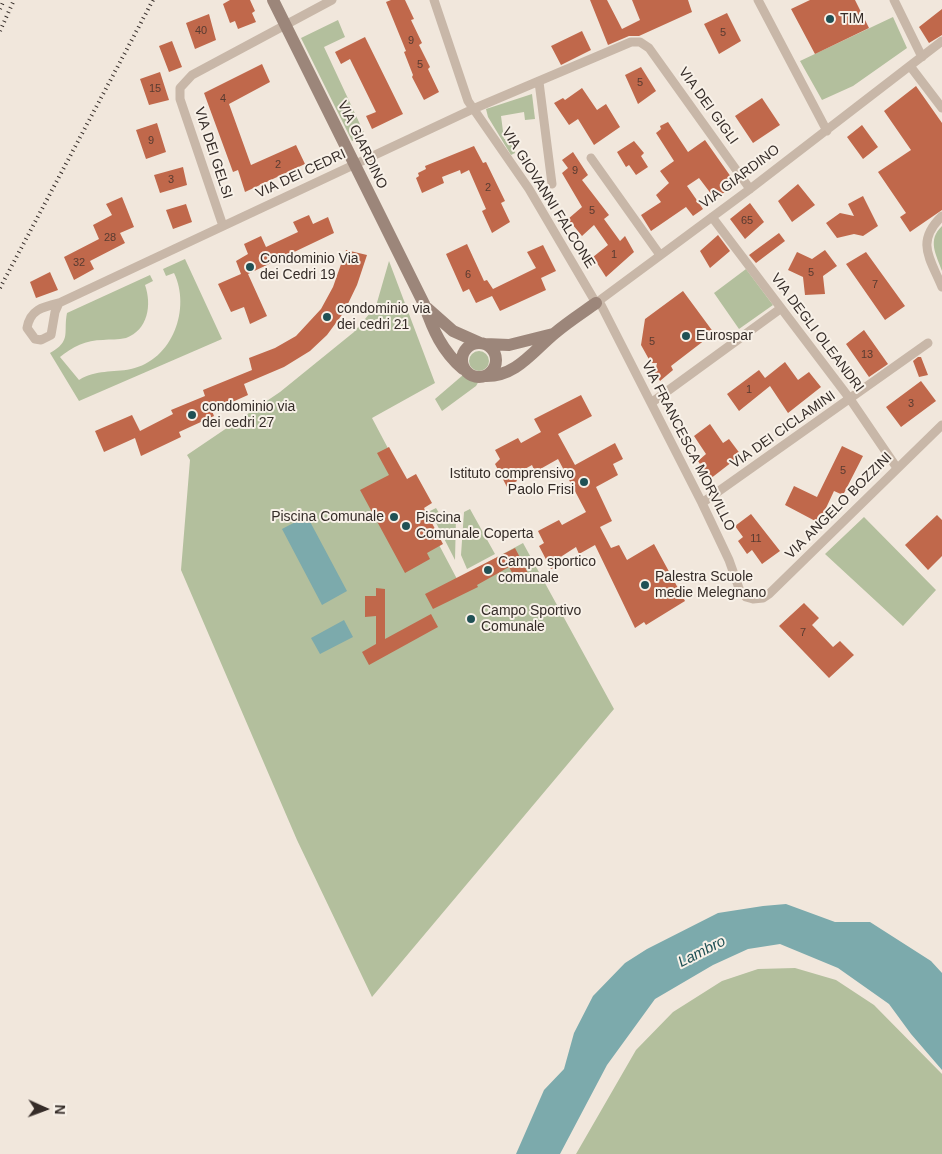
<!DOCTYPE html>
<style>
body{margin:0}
#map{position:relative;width:942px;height:1154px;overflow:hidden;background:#f1e7dc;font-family:Helvetica,sans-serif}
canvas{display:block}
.north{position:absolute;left:20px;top:1084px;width:50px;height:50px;-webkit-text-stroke:4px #f8f1e8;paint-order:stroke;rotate:92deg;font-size:14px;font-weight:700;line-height:20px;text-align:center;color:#352c28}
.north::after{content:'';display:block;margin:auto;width:18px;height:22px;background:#352c28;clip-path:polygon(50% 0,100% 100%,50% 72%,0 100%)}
</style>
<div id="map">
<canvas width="942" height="1154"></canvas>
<div class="north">N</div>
</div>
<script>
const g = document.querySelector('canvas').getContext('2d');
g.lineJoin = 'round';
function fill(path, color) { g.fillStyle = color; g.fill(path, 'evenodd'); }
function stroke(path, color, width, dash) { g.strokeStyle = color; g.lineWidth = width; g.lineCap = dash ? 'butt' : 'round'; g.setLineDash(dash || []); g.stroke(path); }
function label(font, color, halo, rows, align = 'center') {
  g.font = font + ' Helvetica,sans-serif'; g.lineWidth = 4; g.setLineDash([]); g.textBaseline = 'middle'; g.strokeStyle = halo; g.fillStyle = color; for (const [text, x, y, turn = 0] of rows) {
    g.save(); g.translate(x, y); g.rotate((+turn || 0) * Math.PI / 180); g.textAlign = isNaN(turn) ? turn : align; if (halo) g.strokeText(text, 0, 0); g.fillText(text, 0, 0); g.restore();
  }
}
const green = new Path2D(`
 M893 17 907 48 853 86 822 100 800 61Z
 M338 20 345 37 324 47 365 135 352 141 301 38Z
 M532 94 535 119 525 120 524 112 501 116 504 139H512L515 153 511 155 488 117 486 109Z
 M942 226V271C936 254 927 240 942 226Z
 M185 259 222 339 79 401 50 353C72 341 63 332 67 313L150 275 153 281 145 285C152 305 148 330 126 338 118 340 110 339 103 340 86 340 72 347 60 357L79 380C97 369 112 373 131 369 173 360 191 308 174 273L166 276 163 269Z
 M389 261 435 383 372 418 457 579 523 543 614 709 372 997 297 840 181 570 190 460 187 455 280 392 354 332 376 306Z
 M746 269 773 305 739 329 714 293Z
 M469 361a10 10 0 1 1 20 0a10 10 0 1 1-20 0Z
 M463 375 479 381 476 386 442 411 435 399Z
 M436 508 445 523 456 517 455 560 430 511Z
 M470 509 495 554 467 569 461 555 464 512Z
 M864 517 936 590 903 626 825 554Z
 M795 968 836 980 874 1005 942 1074V1154H576L636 1050 673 1012 722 981 758 969Z`);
const water = new Path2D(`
 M307 516 347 591 322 605 282 529Z
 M344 620 353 637 320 654 311 638Z
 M786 904 835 922H870L931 961 942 973V1070L911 1034 889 1004 838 968 780 944 748 949 713 965 655 999 607 1065 560 1154H516L544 1090 564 1069 574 1033 593 996 625 963 647 949 718 913 763 906Z`);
const building = new Path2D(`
 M230 0H250L255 11 252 13 256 22 238 29 235 21 230 23 223 4Z
 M391 0H405L414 19 411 20 422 43 419 45 430 67 428 69 439 92 424 100 412 77 413 75 404 52 406 51 386 2Z
 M590 0H607L622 29 640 20 632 0H688L692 12 639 36H629L608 45Z
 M810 0H855L869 28 815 54 791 9Z
 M942 9V35L929 43 919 27Z
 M727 13 741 41 719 54 704 24Z
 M209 14 216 40 195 49 186 23Z
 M582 31 591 50 561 65 551 46Z
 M365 37 403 114 372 129 366 116 376 112 350 59 341 64 335 52Z
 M172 41 182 67 169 72 159 46Z
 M262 64 270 82 229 104 251 165 296 145 305 164 245 192 238 170 233 172 204 93Z
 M641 67 656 91 638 104 625 75Z
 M160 72 169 100 149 105 140 79Z
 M916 86 942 123V210L910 232 900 217 906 213 878 172 911 150 884 111Z
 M582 88 597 110 606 104 620 127 594 145 578 119 569 125 554 103 563 98 565 100Z
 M762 98 780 125 753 143 735 116Z
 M668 122 688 152 705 140 736 184 715 199 699 178 687 186 703 209 693 216 686 207 651 231 641 215 661 202 656 195 669 183 660 171 674 161 656 133 661 129 660 126Z
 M157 123 166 152 146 159 136 130Z
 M862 125 878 147 863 159 847 137Z
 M634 141 644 153 641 156 648 167 636 175 629 165 626 167 617 152Z
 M474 146 483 163 486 162 505 201 501 203 510 222 492 233 482 211 486 209 469 170 461 174 460 170 442 177 444 183 422 193 416 178 419 176 418 173 426 169 425 166Z
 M573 152 588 175 582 180 609 215 604 219 620 241 625 236 634 252 606 277 593 257 608 245 594 225 582 236 568 219 582 207 562 173 568 168 562 160Z
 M183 167 187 185 160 193 154 175Z
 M798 184 815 205 792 222 778 201Z
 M863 196 878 226 863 236 854 234 837 238 826 223 840 213 854 216 848 204Z
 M122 197 134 227 120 233 125 243 90 261 94 269 74 280 64 257 99 239 93 225 112 215 106 204Z
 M750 203 764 222 745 239 730 219Z
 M186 204 192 222 173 229 166 210Z
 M309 215 313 224 328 217 334 233 248 274 267 316 250 324 244 307 231 312 218 284 241 274 236 261 248 254 244 244 261 236 266 247 298 232 293 222Z
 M779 233 785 241 756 263 749 255Z
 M718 235 730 251 710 268 700 251Z
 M467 244 484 281 487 280 493 289 536 268 527 252 543 245 556 271 541 278 546 290 500 311 492 296 476 303 469 289 463 292 446 254Z
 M346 250 367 255 357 285 344 312 327 335 310 351 284 367 244 384 248 395 212 411 214 416 179 432 181 437 141 456 135 438 104 452 95 431 132 415 140 431 173 414 171 410 205 396 203 390 252 370 249 358 275 348 296 336 321 309 333 287Z
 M825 250 837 266 823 276 825 294 805 295 803 277 788 270 797 252 812 259Z
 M866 252 905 306 885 320 846 264Z
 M50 272 58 290 36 298 30 282Z
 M683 291 714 333 671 366 673 370 660 381 655 373 657 363H651L641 345 645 319Z
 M864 330 888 364 869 377 846 344Z
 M918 357H921L928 375 919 377 913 361Z
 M785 362 798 380 809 372 821 387 788 413 770 386 739 411 727 394 759 370 765 378Z
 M921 381 936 401 901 427 886 407Z
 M581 395 592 416 558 434 575 465 615 443 623 459 613 464 618 475 596 487 612 521 600 527 611 548 619 545 627 560 654 544 685 601 646 625 644 622 635 628 595 545 579 554 576 547 559 558 562 564 551 569 539 546 544 543 538 531 559 520 562 525 586 512 558 459 535 472 532 465 514 475 517 481 507 487 495 464 500 459 495 450 518 438 521 443 541 432 534 419Z
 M710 424 723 443 729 439 741 455 710 479 698 461 706 454 694 436Z
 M842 446 863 456 843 495 834 491 819 523 785 505 794 486 817 497Z
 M389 447 407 479 416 474 432 503 424 508 443 544 427 553 430 559 405 573 360 490 389 475 377 453Z
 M751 514 780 551 762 564 752 550 747 554 738 541 743 537 735 526Z
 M937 515 942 520V556L928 570 905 545Z
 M515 548 528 573 516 580 509 567 477 585 478 587 433 609 425 594Z
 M376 588 385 589V639L431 614 438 627 369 665 362 652 376 644V616L365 617V596H376Z
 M804 603 819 618 812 625 833 647 840 641 854 655 829 678 779 626Z`);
const street = new Path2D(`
 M434 0 468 101 529 189 596 303 750 189 942 41
 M758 0 827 131
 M894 0 922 57
 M910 66 942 108
 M539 82 552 184
 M591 158 660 255
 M942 216C915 242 930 258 942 287
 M712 217 850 399 897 468
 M223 226 180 99V88L192 75 332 0
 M599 301 702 503 729 560 740 591 746 597 753 599 763 598 769 594 942 425
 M59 303 55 312 51 335 41 340 35 339 27 328C30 310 42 307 59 303L473 109 631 42H640L649 48 750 189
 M651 403 780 309
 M702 503 928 343`);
const secondary = new Path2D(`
 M273 0 424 304C433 330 442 351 463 369
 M427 308 453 331 480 343
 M462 360a17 17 0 1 1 34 0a17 17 0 1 1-34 0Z
 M485 344 509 345 553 334
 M485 376C516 377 533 351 555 333 568 322 582 313 596 303`);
const rail = new Path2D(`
 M0 9 4 0
 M0 31 14 0
 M0 288 153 0`);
const markers = [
 [830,19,5,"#205155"],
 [250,267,5,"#205155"],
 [327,317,5,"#205155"],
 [686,336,5,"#205155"],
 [192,415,5,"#205155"],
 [584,482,5,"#205155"],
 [394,517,5,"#205155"],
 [406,526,5,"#205155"],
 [488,570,5,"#205155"],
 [645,585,5,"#205155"],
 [471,619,5,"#205155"]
];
const numberNames = [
 ["40",201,31],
 ["5",723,33],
 ["9",411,41],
 ["5",420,65],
 ["5",640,83],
 ["15",155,89],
 ["4",223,99],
 ["9",151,141],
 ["2",278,165],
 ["9",575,171],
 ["3",171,180],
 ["2",488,188],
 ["5",592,211],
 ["65",747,221],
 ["28",110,238],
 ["1",614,255],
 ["32",79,263],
 ["5",811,273],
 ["6",468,275],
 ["7",875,285],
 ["5",652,342],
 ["13",867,355],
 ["1",749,390],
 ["3",911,404],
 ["5",843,471],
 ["11",756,539],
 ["7",803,633]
];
const poiNames = [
 ["TIM",840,19],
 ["Condominio Via",260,259],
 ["dei Cedri 19",260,275],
 ["condominio via",337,309],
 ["dei cedri 21",337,325],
 ["Eurospar",696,336],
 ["condominio via",202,407],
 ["dei cedri 27",202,423],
 ["Istituto comprensivo",574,474,"right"],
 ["Paolo Frisi",574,490,"right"],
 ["Piscina Comunale",384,517,"right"],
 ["Piscina",416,518],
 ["Comunale Coperta",416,534],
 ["Campo sportico",498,562],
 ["comunale",498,578],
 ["Palestra Scuole",655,577],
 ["medie Melegnano",655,593],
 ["Campo Sportivo",481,611],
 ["Comunale",481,627]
];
const streetNames = [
 ["VIA DEI GIGLI",708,106,54],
 ["VIA GIARDINO",362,145,64],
 ["VIA DEI GELSI",213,153,72],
 ["VIA DEI CEDRI",301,174,-25],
 ["VIA GIARDINO",740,177,-37],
 ["VIA GIOVANNI FALCONE",548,198,58],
 ["VIA DEGLI OLEANDRI",817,333,53],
 ["VIA DEI CICLAMINI",783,430,-35],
 ["VIA FRANCESCA MORVILLO",688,446,63],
 ["VIA ANGELO BOZZINI",839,506,-45]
];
const waterNames = [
 ["Lambro",702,952,-27]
];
fill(green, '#b3bf9d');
fill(water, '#7caaac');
fill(building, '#c0684b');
stroke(street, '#c8b7a8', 9);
stroke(secondary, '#9c867a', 12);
stroke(rail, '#352c28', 4, [1, 4]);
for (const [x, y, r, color] of markers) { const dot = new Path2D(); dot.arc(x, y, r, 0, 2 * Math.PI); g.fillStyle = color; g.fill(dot); stroke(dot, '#f8f1e8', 2); }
label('11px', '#583b31', null, numberNames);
label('14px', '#352c28', '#f8f1e8', poiNames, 'left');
label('14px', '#352c28', '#f8f1e8', streetNames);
label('italic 15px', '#205155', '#f8f1e8', waterNames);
</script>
